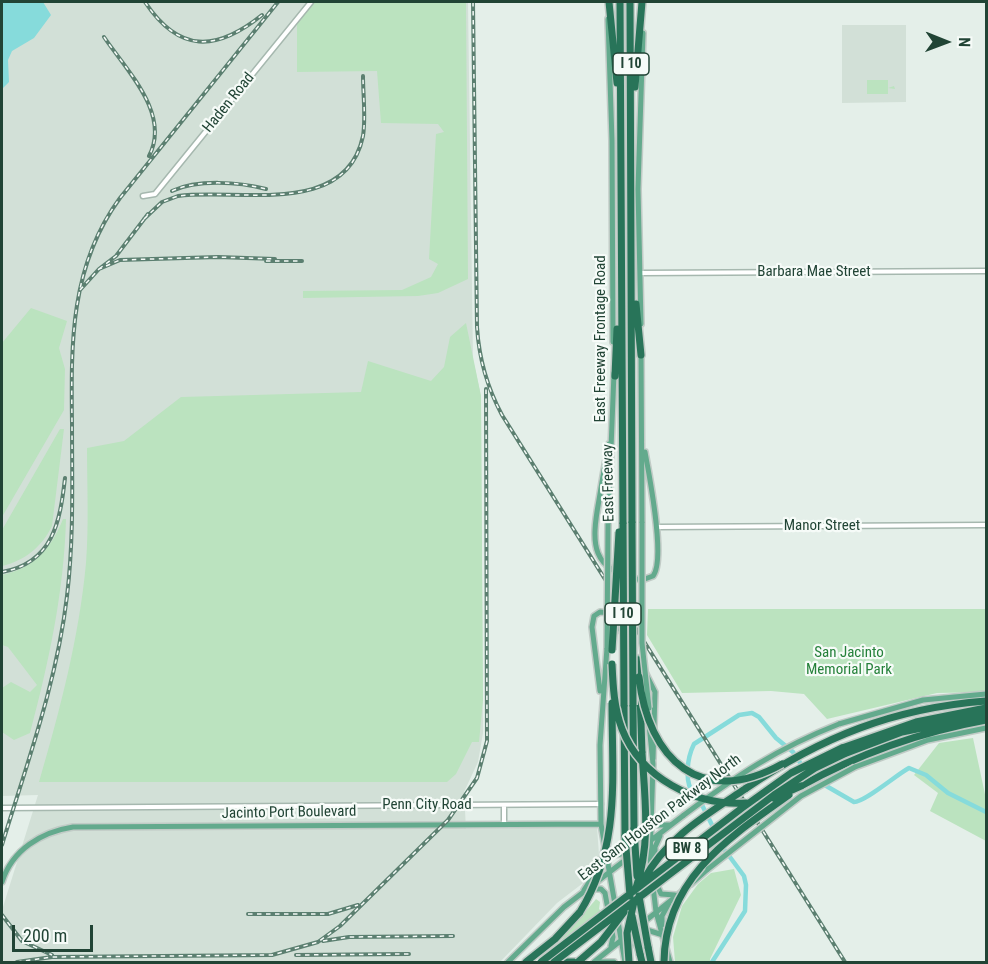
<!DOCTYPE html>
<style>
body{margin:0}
#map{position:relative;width:988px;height:964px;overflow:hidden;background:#e4efe9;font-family:"Roboto Condensed",sans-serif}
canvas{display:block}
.frame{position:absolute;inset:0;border:3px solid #214435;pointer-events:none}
.north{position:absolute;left:916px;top:12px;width:60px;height:60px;-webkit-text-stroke:4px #f6fbf8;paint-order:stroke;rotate:91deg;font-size:16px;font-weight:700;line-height:24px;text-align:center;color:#214435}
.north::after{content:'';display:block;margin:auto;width:21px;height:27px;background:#214435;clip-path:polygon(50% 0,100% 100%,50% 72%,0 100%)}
.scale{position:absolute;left:12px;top:925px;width:81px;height:27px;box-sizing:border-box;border:3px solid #214435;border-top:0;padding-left:8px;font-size:18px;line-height:21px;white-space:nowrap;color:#214435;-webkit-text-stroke:4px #f6fbf8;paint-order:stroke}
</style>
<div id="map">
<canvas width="988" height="964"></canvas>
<div class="frame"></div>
<div class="north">N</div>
<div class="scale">200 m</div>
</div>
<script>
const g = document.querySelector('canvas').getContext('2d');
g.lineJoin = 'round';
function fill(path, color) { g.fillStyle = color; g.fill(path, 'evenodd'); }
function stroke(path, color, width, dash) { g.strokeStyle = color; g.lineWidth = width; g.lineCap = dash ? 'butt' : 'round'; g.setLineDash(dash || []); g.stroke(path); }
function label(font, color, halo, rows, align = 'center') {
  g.font = font + ' "Roboto Condensed",sans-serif'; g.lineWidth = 4.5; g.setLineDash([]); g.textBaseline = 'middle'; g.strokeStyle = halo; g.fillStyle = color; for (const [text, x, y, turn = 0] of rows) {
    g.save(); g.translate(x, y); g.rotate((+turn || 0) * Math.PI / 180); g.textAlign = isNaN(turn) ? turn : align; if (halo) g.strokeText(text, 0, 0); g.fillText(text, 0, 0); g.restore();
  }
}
const built = new Path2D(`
 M2 2H468L473 359 481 396 483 733 478 762 464 792 466 829 597 827 599 855 587 880 557 903 500 962H2V910L38 795 2 796Z
 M842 25H906V102L842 103Z`);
const green = new Path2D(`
 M315 2H466L468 279 438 293 418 296 303 298V291L402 290 431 277 438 264 429 259 436 134 444 132 438 124 381 123 377 71 297 72V22Z
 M867 80H888V88L894 86 895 89 888 88V94H867Z
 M31 308 67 321 59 348 65 369 64 410 2 517V343Z
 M466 323 481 396 483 700 479 742H472L456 774 447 782H39C60 710 79 638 86 563 89 525 87 486 87 448L124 441 181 397 361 392 368 361 431 381 444 367 450 337Z
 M60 429H64L52 526C42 547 24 561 2 566V530Z
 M63 519H66C64 592 49 662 30 733L14 740 2 732V688L11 682 30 692 37 685 8 647 2 645V575C34 568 51 549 63 519Z
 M648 609H986V692L937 693 827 719 804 694 771 691 682 693 647 635Z
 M973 738 986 799V841L930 811 938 793 914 775 939 743Z
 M734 869 741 895 710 959V962H675L673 937 682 906 698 884 711 873Z
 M596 899 600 902 599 909 602 912 558 947C561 936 587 911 596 899Z`);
const water = new Path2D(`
 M2 2H43L51 15 34 38 12 51 8 60 9 82 2 89Z`);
const river = new Path2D(`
 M694 795C684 782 687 758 694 744L739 715 752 713 759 717 776 738 793 752 809 776 854 802C865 802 896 775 909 768L926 775 948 793 986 812
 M700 801 724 849 744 876 746 885 745 911 712 962`);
const minor = new Path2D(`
 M143 196 155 194 311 2
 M641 273 986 271
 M657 527 986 525
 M504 805V824
 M2 808 601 804`);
const major = new Path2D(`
 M608 19 612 141 613 342
 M641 324 638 189 643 33
 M641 351 642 523
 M609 444C605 463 602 482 599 500 591 544 590 571 642 580L653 576C666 560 649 474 645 452
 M608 524 614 373
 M607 648 600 745 601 824 625 962
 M638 658 655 692 653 759
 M600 691 592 627 594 616 600 612 610 613 632 648
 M649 724 653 764 650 860 656 912 670 962
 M839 724 923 700 986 694
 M855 767 928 740 986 728
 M651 818 658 825H670
 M605 850 611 855 621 854 647 834
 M655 865V847L660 836
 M2 882C12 850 41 832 73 827L601 824
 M656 883 661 894 675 895
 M691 884 708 869
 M593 889H601L605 893 613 937 611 946
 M584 890 597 870
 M662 925V916L669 903
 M628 948 647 930 663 935
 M508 962 564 907 684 815
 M594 962 684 890
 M596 962H614`);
const highway = new Path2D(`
 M609 2 617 83
 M620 2 623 524
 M630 2 632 523
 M635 87 642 2
 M636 304 641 355
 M615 376 617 329
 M638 660 639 682
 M640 693 642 753
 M624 705 625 836
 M633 705 634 829
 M842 748 916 722 986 708
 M844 754 902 732 986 715
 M801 786C860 753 920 732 986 720
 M745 789C821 737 894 708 986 701
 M648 947 651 962
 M640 954 642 962
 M526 962 555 939 580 912
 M557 962H578`);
const rail = new Path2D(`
 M145 2C179 53 216 52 262 15
 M473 2 477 327C479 359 487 387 502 415L845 962
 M104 37C127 71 171 114 149 156
 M172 191C198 179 239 182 266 189
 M144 219 162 202 178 196C238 188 346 218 363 136 366 117 363 95 363 76
 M266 261H302
 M99 269 116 256 148 214
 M80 290 99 269 120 260 218 257 275 259
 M2 572C53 563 60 522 65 478
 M2 845C27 763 57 682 67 596 74 538 72 481 72 423 71 343 70 266 120 198L278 2
 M248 914H328L358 905
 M2 915 22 941 52 955
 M323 941 349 937 453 936
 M296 955 409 954
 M17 962 52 957 272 955 318 942 340 926 448 820 477 778 487 741 486 389`);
const majorBridge = new Path2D(`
 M642 523V643L649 708
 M607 648 608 524
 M684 815C736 776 778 748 839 724
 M708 869 801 796 855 767`);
const highwayBridge = new Path2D(`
 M632 523 633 705
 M623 524 624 705
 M612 650 619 532
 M612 664C613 686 614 708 622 729 641 778 695 806 746 803
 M639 677C648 760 702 809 782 764
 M774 798 801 786
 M634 829 637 876
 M625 836 630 896
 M643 881C666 838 706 815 745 789
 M636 888C651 844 645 799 642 753
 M639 896 648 947
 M580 912C621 845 612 778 612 703
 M632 916 640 954
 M541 962 742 808 791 773 842 748
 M554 962 774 795 815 768 844 754
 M578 962 601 942 624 912
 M629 962 627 933 634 902
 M664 962C665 879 728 838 789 795`);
const shields = [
 [631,64,36],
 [623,614,36],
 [687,849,42]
];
const shieldNames = [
 ["I 10",631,64],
 ["I 10",623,614],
 ["BW 8",687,849]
];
const streetNames = [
 ["Haden Road",229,103,-51],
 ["Barbara Mae Street",814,272],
 ["East Freeway Frontage Road",601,339,-90],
 ["East Freeway",609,483,-91],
 ["Manor Street",822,526],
 ["Penn City Road",427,805],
 ["Jacinto Port Boulevard",289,813,-1],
 ["East Sam Houston Parkway North",660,818,-37]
];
const parkNames = [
 ["San Jacinto",849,653],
 ["Memorial Park",849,670]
];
fill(built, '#d2e0d7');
fill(green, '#bbe3bf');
fill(water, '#86dbdb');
stroke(river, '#86dbdb', 4.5);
stroke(minor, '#a6b8af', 7);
stroke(major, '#c1cbc6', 8);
stroke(highway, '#c1cbc6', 10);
stroke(minor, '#fff', 4);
stroke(major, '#63aa8d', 5);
stroke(highway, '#287459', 7);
stroke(rail, '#5b7f70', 4);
stroke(rail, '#f6fbf8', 1.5, [4.5]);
stroke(majorBridge, '#c1cbc6', 8, []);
stroke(highwayBridge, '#c1cbc6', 10, []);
stroke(majorBridge, '#63aa8d', 5);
stroke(highwayBridge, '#287459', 7);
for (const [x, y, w] of shields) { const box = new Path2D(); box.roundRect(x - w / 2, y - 11, w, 22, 4.5); g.fillStyle = '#f6fbf8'; g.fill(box); stroke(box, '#214435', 1.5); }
label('bold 14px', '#214435', null, shieldNames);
label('15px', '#214435', '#f6fbf8', streetNames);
label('15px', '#25813a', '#f6fbf8', parkNames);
</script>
